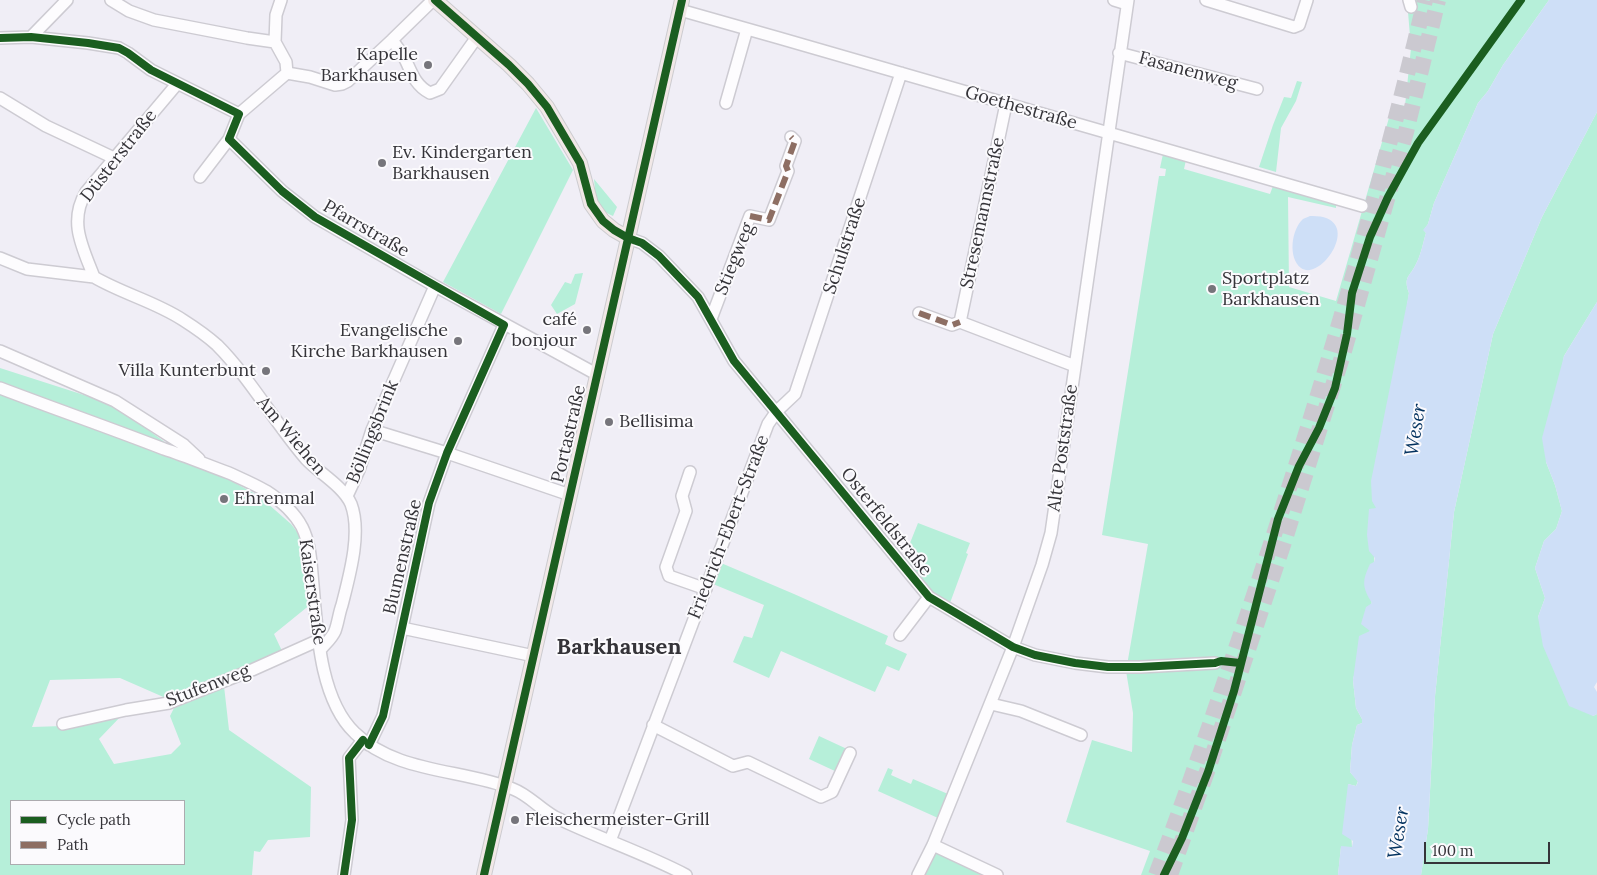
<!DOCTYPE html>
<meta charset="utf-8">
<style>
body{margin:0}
#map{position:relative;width:1597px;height:875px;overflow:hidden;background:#f0eef6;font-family:Lora,serif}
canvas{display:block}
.legend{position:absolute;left:10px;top:800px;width:175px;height:65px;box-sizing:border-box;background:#fbfafd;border:1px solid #acabaf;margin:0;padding:6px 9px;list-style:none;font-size:15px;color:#353439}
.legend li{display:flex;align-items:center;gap:10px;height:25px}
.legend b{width:25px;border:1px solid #acabaf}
.scale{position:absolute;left:1424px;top:842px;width:126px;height:22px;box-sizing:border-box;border:2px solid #353439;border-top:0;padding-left:6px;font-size:15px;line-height:18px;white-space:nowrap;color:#353439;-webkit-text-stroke:4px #fbfafd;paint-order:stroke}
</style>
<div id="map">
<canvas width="1597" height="875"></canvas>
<ul class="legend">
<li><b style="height:6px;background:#1b5e20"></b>Cycle path</li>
<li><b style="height:6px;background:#8d6e63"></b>Path</li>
</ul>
<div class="scale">100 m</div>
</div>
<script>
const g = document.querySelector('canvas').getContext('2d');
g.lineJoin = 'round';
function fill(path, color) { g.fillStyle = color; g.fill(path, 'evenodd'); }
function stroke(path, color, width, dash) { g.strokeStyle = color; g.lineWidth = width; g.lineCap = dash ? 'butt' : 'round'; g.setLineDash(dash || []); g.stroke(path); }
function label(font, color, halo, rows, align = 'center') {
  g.font = font + ' Lora,serif'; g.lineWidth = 4; g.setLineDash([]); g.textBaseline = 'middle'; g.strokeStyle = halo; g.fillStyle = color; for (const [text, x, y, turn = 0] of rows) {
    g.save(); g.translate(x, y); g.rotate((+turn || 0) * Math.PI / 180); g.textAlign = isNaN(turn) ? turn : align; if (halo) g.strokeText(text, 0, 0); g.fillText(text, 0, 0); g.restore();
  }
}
const green = new Path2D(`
 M1407 0H1549L1503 65 1488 91 1478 103 1434 203 1428 224 1424 230 1426 233C1423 243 1421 255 1416 264 1410 277 1403 276 1409 293L1377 509 1370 631 1356 667 1353 680 1356 708 1362 719V723L1357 725 1352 745 1350 772 1358 781 1356 786 1348 784 1352 847H1341L1338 875H1141L1150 851 1066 822 1092 740 1132 752 1133 713 1126 671 1148 544 1102 535 1159 176H1165L1166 169 1160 168 1163 154 1186 160 1184 169 1270 194 1273 186 1336 203V208L1288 197 1289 287 1336 301 1393 104 1405 106 1411 48Z
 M1297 81 1302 82 1296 101 1281 128 1276 172 1259 167 1273 125 1284 97 1291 98Z
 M536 108 573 170 501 314 443 282Z
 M1597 112V302L1564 356 1546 462 1555 485 1562 511 1556 529 1544 541 1535 568 1545 598 1538 617 1593 716 1597 714V875H1421L1428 829 1435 696 1454 512 1493 334 1542 217Z
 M594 179 617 207 613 216C602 212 598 204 594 194L595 190Z
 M583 273 575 304 557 314 551 305 565 282 571 284 575 274Z
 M0 368 112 404 201 468 226 478 259 496 291 524 298 533 303 543 311 604 274 634 282 651 168 699 120 678 50 680 32 727 63 726 124 713 99 739 114 764 171 754 181 744 170 716 175 706 224 686 229 730 311 787 310 837 268 840 260 852 254 851 252 875H0ZM11 801H184V864H11Z
 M918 523 970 543 966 553 968 554 950 603 934 594 904 558Z
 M721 563 794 594 888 636 885 644 907 654 899 671 887 666 875 692 781 651 769 678 733 662 744 636 752 638 764 605 713 584Z
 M819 736 847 749 837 772 809 759Z
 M888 768 893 770 891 775 911 784 913 779 948 794 938 818 878 791Z
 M936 853 980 874V875H925Z`);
const water = new Path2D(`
 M1549 0H1597V112L1542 217 1493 334 1454 512 1435 696 1428 829 1421 875H1338L1341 846 1352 847 1353 841 1342 834 1348 784 1356 786 1358 782 1350 772 1352 745 1357 725 1362 723V719L1356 708 1353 680 1359 636 1370 631 1361 624 1366 607 1372 603C1362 587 1362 581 1370 564L1374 562 1375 558 1369 551 1367 535 1369 509 1376 508 1372 501 1371 481 1409 293C1403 276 1410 277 1416 264 1421 255 1423 243 1426 233L1423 230 1428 224 1434 203 1478 103 1488 91 1503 65Z
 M1310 216C1367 214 1322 283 1301 268 1288 258 1291 230 1303 219 1305 218 1308 217 1310 216Z
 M1597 302V682L1594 687 1597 692V714L1593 716 1569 706 1543 646 1538 617 1545 598 1535 568 1544 541 1556 529 1562 511 1555 485 1546 462 1542 438 1564 356Z`);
const highwayTunnel = new Path2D(`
 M1156 875C1187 793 1215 710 1243 628 1313 421 1375 212 1425 0
 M1170 875 1209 766 1285 539 1344 351 1406 132 1438 0`);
const minor = new Path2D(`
 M111 0 129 11 154 20 247 38 275 42 286 62 287 73
 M1114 0 1127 4
 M1206 0 1294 27 1299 25 1307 0
 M1409 0 1411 7
 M680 10 779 38 1362 206
 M31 37 67 0
 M0 38 31 37 88 43 119 48 128 53 151 70 239 114
 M392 40C397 47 403 54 406 61 412 74 416 86 430 93L440 89 477 37
 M275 42 276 15 281 0
 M1119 53 1257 89
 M287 73 310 77 335 85 342 84 348 81 392 40 433 0
 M177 84 86 192C68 222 83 248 94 277 123 294 156 302 183 320 194 327 207 336 217 345 250 378 275 423 306 459 319 473 343 486 351 504 362 533 349 577 342 605 339 613 338 623 335 631 332 638 326 643 321 649
 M0 98 46 126 114 158
 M726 103 747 29
 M1006 104 960 322 1075 366
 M229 139 282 191 315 217 435 286 598 375
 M200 177 229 139 239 114 287 73
 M628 238 642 243 659 256 698 297 734 361 929 597 1013 647 1035 655 1075 663 1108 667H1140L1215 663
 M0 258 27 269 94 277
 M919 313 952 325 960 322
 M711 319 750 216 769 220 788 171 786 166 795 141 791 137
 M0 351 115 401 184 445 199 459
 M0 388C55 409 110 428 164 449 186 456 207 465 229 473 242 479 254 484 266 491 280 500 294 512 302 527 311 545 311 565 313 585 317 631 320 700 355 733 395 773 462 769 513 789 529 795 540 809 555 817 598 838 644 853 686 875
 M372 430 447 453 570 495
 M690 472 682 496 686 511 666 567 669 576 706 589
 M347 496 359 470 372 430 435 286
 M402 628 534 656
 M900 635 929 597
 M991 704 1021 711 1081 735
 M63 724 126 710 169 703 252 670 319 640
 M653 725 733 766 748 762 821 797 832 792 850 753
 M369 745 383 716 429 503 447 453 504 325
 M610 841 768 424 777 411 795 394 901 73
 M933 845 997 875
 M344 875 352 820 349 758 363 740
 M918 875 933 845 1013 647 1042 565 1051 533 1128 0`);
const major = new Path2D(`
 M435 0 509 65 528 84 547 107 580 163 591 204 603 221 614 230 628 238
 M484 875 682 0`);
const quiet = new Path2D(`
 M750 216 769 220 788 171 786 166 795 141 791 137
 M919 313 952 325 960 322`);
const cycleway = new Path2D(`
 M435 0 509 65 528 84 547 107 580 163 591 204 603 221 614 230 628 238 642 243 659 256 698 297 734 361 929 597 1013 647 1035 655 1075 663 1108 667H1140L1215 663 1221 661 1240 663
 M0 38 31 37 88 43 119 48 128 53 151 70 239 114 229 139 282 191 315 217 504 325 447 453 429 503 383 716 369 745
 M344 875 352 820 349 758 363 740
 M484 875 682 0
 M1164 875 1182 838 1208 772 1234 691 1278 519 1299 466 1319 428 1335 388 1347 334 1352 293 1370 237 1388 197 1418 143 1521 0`);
const markers = [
 [428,65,5,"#76757b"],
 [382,163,5,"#76757b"],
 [1212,289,5,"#76757b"],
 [587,330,5,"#76757b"],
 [458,341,5,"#76757b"],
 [266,371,5,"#76757b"],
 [609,422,5,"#76757b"],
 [224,499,5,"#76757b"],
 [515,820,5,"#76757b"]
];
const poiNames = [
 ["Kapelle",418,55,"right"],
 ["Barkhausen",418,76,"right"],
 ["Ev. Kindergarten",392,153],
 ["Barkhausen",392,174],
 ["Sportplatz",1222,279],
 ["Barkhausen",1222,300],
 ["café",577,320,"right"],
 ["bonjour",577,341,"right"],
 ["Evangelische",448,331,"right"],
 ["Kirche Barkhausen",448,352,"right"],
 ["Villa Kunterbunt",256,371,"right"],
 ["Bellisima",619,422],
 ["Ehrenmal",234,499],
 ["Fleischermeister-Grill",525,820]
];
const streetNames = [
 ["Fasanenweg",1188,71,15],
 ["Goethestraße",1021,108,16],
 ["Düsterstraße",119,156,-52],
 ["Stresemannstraße",983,213,-78],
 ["Pfarrstraße",366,229,30],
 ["Schulstraße",845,246,-72],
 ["Stiegweg",735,259,-68],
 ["Böllingsbrink",373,432,-68],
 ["Portastraße",569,434,-77],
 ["Am Wiehen",291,436,50],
 ["Alte Poststraße",1063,448,-82],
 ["Osterfeldstraße",886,522,51],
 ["Friedrich-Ebert-Straße",729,527,-69],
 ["Blumenstraße",403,557,-77],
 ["Kaiserstraße",312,592,82],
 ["Stufenweg",208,686,-21]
];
const waterNames = [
 ["Weser",1416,430,-81],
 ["Weser",1399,833,-81]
];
const districtNames = [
 ["Barkhausen",619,648]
];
fill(green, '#b6efd9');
fill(water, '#cedff7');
stroke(highwayTunnel, '#cbc9d0', 16, [16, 8]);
stroke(minor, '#cdcbd2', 14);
stroke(major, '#cdccd0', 16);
stroke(minor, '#fdfcfe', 11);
stroke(major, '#f1e8e7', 14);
stroke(quiet, '#8d6e63', 6, [12, 6]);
stroke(cycleway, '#1b5e20', 8);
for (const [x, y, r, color] of markers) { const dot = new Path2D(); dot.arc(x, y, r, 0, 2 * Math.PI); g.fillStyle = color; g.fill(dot); stroke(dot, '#fbfafd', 2); }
label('18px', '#353439', '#fbfafd', poiNames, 'left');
label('18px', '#353439', '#fbfafd', streetNames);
label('italic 19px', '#03325f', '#fbfafd', waterNames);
label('bold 22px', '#353439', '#fbfafd', districtNames);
</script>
